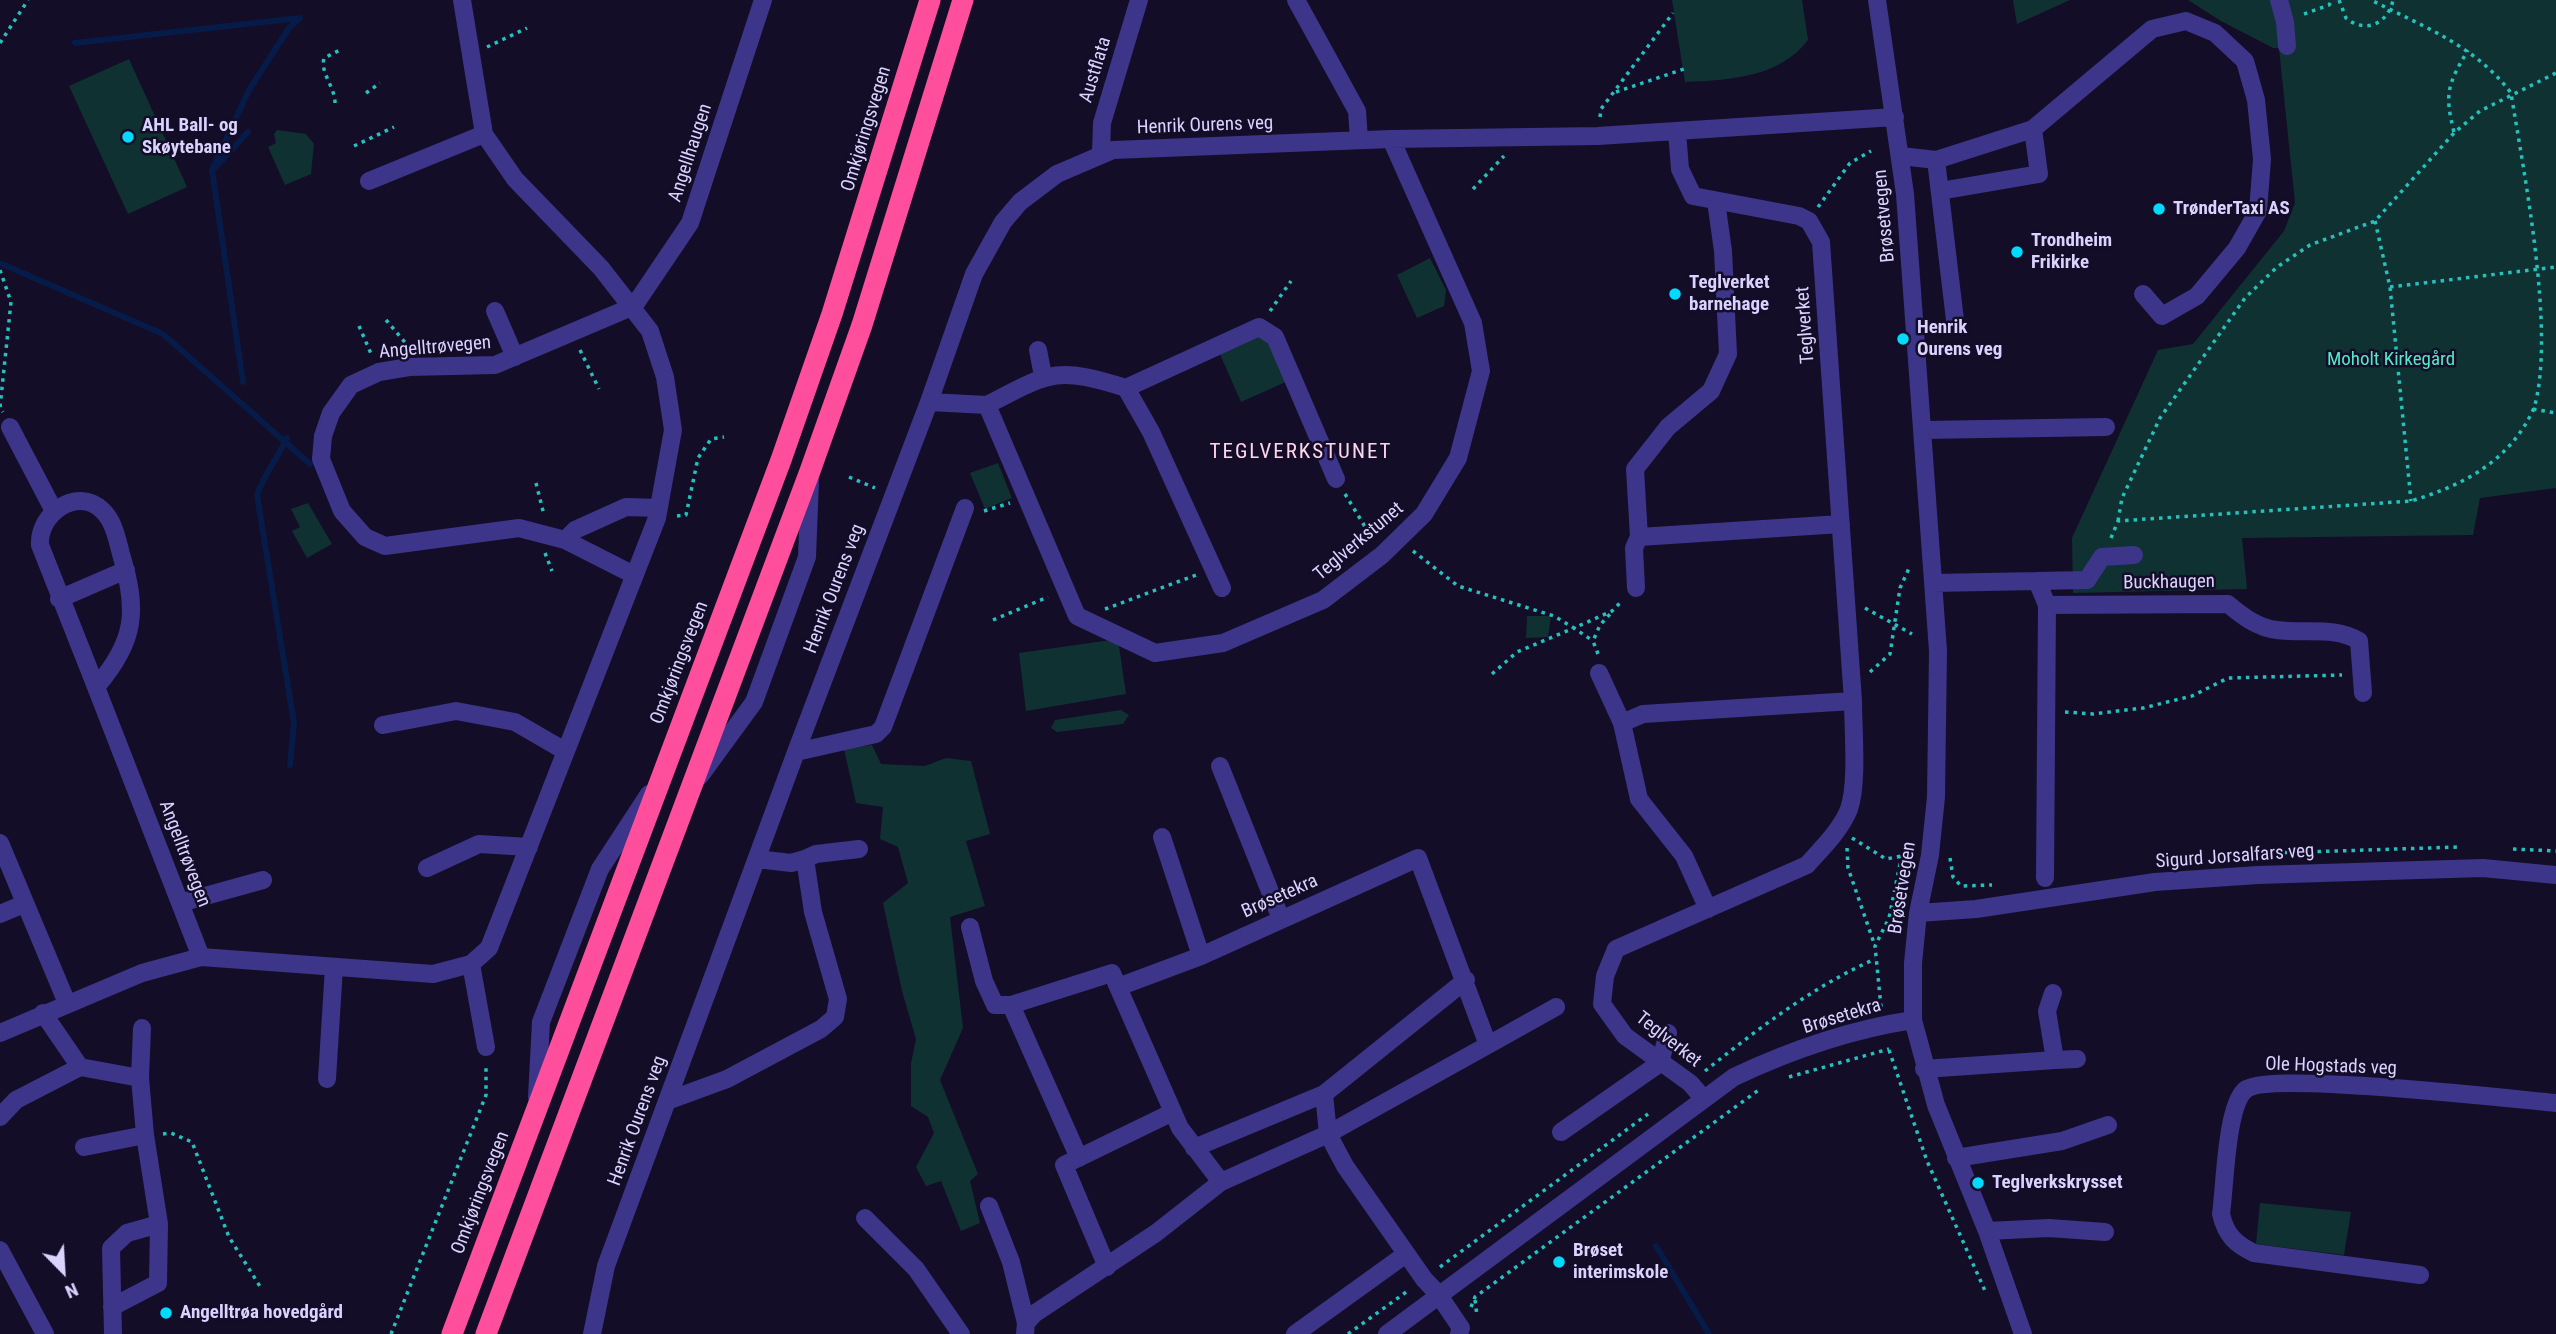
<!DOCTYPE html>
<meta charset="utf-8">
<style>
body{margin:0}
#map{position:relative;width:2556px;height:1334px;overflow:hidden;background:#130d27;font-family:"Roboto Condensed",sans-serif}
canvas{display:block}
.north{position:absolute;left:28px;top:1236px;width:70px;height:70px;-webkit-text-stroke:5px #130d27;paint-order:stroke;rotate:156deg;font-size:19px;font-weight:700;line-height:28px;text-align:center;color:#dad3ff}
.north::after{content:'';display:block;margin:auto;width:24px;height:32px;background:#dad3ff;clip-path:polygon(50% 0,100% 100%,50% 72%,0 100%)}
</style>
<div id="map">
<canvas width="2556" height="1334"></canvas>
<div class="north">N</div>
</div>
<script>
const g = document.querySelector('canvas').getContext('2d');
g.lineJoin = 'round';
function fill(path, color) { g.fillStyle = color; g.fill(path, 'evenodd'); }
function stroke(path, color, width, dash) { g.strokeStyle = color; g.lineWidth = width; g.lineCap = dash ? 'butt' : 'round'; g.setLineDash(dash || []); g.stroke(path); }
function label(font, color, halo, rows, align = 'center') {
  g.font = font + ' "Roboto Condensed",sans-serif'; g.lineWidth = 5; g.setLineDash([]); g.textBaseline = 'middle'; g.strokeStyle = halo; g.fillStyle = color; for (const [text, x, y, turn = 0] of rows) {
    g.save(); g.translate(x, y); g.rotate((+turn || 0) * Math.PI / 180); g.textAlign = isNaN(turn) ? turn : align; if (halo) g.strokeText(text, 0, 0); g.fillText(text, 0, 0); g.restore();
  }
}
const green = new Path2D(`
 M1672 0H1802L1808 40C1779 78 1729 80 1685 82Z
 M2013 0H2070L2017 24Z
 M2188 0H2556V488L2480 498 2473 535 2242 538 2247 589 2073 593 2072 538 2158 350 2193 344 2284 231 2295 203 2279 48H2273L2221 21Z
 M129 59 187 187 128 214 69 86Z
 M277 130 306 134 314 144 311 174 285 185 268 147 276 143 274 134Z
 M1430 258 1446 290 1444 306 1417 318 1397 275Z
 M1257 335 1273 343 1288 381 1241 402 1219 352Z
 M998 463 1012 498 985 509 970 473Z
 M308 503 332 544 307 558 292 531 300 527 291 509Z
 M1527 616H1551L1548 637 1526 638Z
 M1118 639 1126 694 1026 711 1019 653Z
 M1121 710 1129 715 1123 724 1057 732 1051 728 1055 720Z
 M872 745 881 764 925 766 946 758 971 761 990 834 966 841 985 906 950 917 963 1028 940 1080 978 1174 970 1181 980 1223 961 1231 941 1181 926 1186 916 1167 934 1133 928 1117 911 1106V1063L916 1039 902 991 883 903 908 883 898 847 880 839 883 807 856 803 844 749Z
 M2260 1203 2351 1212 2344 1255 2256 1244Z`);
const stream = new Path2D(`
 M75 43 300 18 289 28 249 90 212 170 243 382
 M214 169 248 132
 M2 264 163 334 310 464
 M287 438C278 458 264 474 257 495L294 723 290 765
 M1656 1246 1709 1334`);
const path = new Path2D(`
 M2339 0 2346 18C2365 34 2388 24 2393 0
 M2304 14 2329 5 2332 0
 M0 43 28 0
 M487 47 527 28
 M1616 92 1684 69
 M366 93 380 83
 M335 103C335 87 320 73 324 58L342 49
 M1600 117 1601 109 1673 13
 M2454 132C2444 93 2448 84 2468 50
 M354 146 394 127
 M1473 189 1504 156
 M1818 207 1850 163 1871 151
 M2375 221 2390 287 2411 501
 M0 270 11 302 0 407 3 412
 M2390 287 2556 267
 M1270 311 1291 281
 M386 320 408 346
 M359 326 372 356
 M580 350 599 389
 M2533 409 2556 413
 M849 477 875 488
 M536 483 544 515
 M1345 494 1372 538
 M984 511 1010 503
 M677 516 686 515 698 458 711 439 724 437
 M2118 521 2122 498 2160 418 2245 298 2277 267 2310 245 2375 221 2454 133 2480 111 2556 73
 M2111 538 2118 521 2411 501C2464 485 2510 461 2534 408 2556 334 2524 174 2511 93 2476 46 2422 26 2371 0
 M1413 551 1458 586 1554 616 1574 628 1612 611 1622 601
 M545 553 552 571
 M1865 608 1912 634
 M1105 609 1196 575
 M993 620 1048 597
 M1598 654 1593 641 1600 625 1611 613
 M1870 672 1890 654 1900 588 1910 566
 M1492 674 1517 652 1574 628 1593 641
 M2065 712 2093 714 2143 708 2192 696 2228 678 2342 675
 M1852 838 1886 859 1912 854
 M1847 848 1848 868 1875 946
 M2513 849 2556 851
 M2275 853 2459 847
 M1950 858 1953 877 1961 886 1992 885
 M1881 1007 1875 946 1889 918 1902 854
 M1889 1050 1927 1161 1986 1293
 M1705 1071C1758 1029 1812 987 1875 959
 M1789 1077 1889 1049
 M163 1134 171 1133 192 1142 229 1237 261 1288
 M1440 1267 1648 1114
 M1475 1300 1477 1316
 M1471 1307 1475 1297 1760 1089
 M391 1334 486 1095V1064
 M1348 1334 1409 1290`);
const minor = new Path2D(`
 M1296 0 1357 111 1359 140
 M1877 0 1905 194 1938 651 1936 797 1930 855 1918 913 1913 963V1020L1936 1105 1987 1231 2023 1334
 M2279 0 2285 22 2287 46
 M1677 131 1680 169 1693 196 1799 216 1809 221 1821 242 1853 701C1853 729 1858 784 1849 809 1841 830 1821 849 1807 865L1616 949 1605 976 1602 1004 1625 1036 1690 1083 1704 1099
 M1101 153 1102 123 1139 0
 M1901 156 1936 160 2033 129 2152 29 2186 21 2215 33 2245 61 2256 100 2262 159 2258 211 2237 248 2197 296 2162 316 2143 294
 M1936 160 1955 320
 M369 181 484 134
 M1940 191 2039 174 2033 129
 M1716 201 1723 251 1728 354 1711 391 1668 427 1635 469 1639 537 1841 524
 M495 311 515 357
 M1038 350 1043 376
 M1126 388 1259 327 1275 337 1336 479
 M929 402 987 405 1077 616 1155 653 1223 643 1323 600 1382 555 1424 514 1458 458 1481 371 1473 323 1391 139
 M987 405C1050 372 1056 366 1126 388L1151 432 1222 588
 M10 427 54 511
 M1924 430 2106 427
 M565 540 575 530 626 507 659 508
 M634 575 565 540 519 528 385 546 365 537 342 511 321 459 323 436 331 413 351 385 379 372 409 367 495 365 634 306 690 223 763 0
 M2037 581 2087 580 2102 557 2134 555
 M1933 583 2037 581 2047 605 2228 604C2242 616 2258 628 2277 630 2305 634 2335 626 2359 641L2363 693
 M1636 588 1634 548 1639 537
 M59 599 126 570
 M1599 673 1622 723
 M96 687 40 545C38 514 77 486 102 510 114 521 117 539 121 554 138 610 136 641 96 687L201 957
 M383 725 456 711 515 722 565 751
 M796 752 876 734 883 727 965 508
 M1220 766 1281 919
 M700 776 754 702 807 557 810 481
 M1162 837 1201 956
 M0 843 67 1003
 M1418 858 1488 1045 1328 1134 1221 1182 1180 1128 1118 987 1201 956Z
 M805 859 816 854 859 849
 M427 868 479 844 529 847
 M2045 878 2047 605
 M180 903 263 880
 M1708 909 1684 856 1639 799 1622 723 1643 714 1853 701
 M1918 913 1976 909 2155 882 2258 875 2483 868 2556 875
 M0 914 24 904
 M970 927 984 981 995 1005H1011L1079 1158
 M471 964 486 1047
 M1011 1005 1112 973 1118 987
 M43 1013 80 1067 140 1078 145 1135 84 1147
 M0 1033 142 973 201 957 433 974 471 964 489 948 657 518 673 430 665 377 650 331 601 268 515 179 484 134 462 0
 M1488 1045 1556 1007
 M2055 1060 2077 1059
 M1924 1069 2055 1060 2047 1011 2053 993
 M140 1078 142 1028
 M327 1079 334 967
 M1324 1094 1328 1134 1345 1166 1424 1279 1438 1294 1461 1328 1459 1334
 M537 1097 541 1022 600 869 649 794
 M667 1101 727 1079 821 1029 835 1017 838 999 813 912 805 859 791 863 757 859
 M0 1117 16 1100 80 1067
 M1561 1132 1660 1063 1668 1033
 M1194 1148 1324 1094 1466 980
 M1956 1158 2062 1141 2108 1125
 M989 1206 1011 1262 1026 1323
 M865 1218 916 1269 961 1334
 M1987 1231 2049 1228 2105 1232
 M0 1250 45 1334
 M1107 1267 1064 1165 1173 1112
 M2420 1275 2254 1253C2235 1244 2226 1235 2221 1214 2225 1187 2226 1107 2245 1090 2267 1071 2512 1099 2556 1103
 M112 1307 158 1283 159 1224 145 1135
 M113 1334 111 1248 127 1233 159 1224
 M592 1334 606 1266 796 752 929 402 974 274 1003 222 1020 202 1057 174 1113 150 1391 139 1598 136 1895 117
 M1025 1334 1026 1323 1034 1314 1156 1233 1221 1182
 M1295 1334 1406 1254
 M1387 1334 1734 1077C1789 1051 1853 1029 1913 1020`);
const highway = new Path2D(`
 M452 1334 781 460 832 314 930 0
 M486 1334 810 471 862 325 963 0`);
const markers = [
 [128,137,7,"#00dafe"],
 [2159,209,7,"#00dafe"],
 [2017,252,7,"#00dafe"],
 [1675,294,7,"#00dafe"],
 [1903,339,7,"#00dafe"],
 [1978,1183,7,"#00dafe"],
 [1559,1262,7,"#00dafe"],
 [166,1313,7,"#00dafe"]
];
const streetNames = [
 ["Austflata",1096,70,-73],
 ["Henrik Ourens veg",1205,126,-2],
 ["Omkjøringsvegen",867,129,-73],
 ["Angellhaugen",691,153,-72],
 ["Brøsetvegen",1885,216,-95],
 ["Teglverket",1806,325,-94],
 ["Angelltrøvegen",435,348,-5],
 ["Teglverkstunet",1359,542,-40],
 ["Buckhaugen",2169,583,-1],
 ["Henrik Ourens veg",835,589,-69],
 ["Omkjøringsvegen",680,663,-69],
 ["Angelltrøvegen",184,854,69],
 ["Sigurd Jorsalfars veg",2235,857,-4],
 ["Brøsetvegen",1903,888,-81],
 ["Brøsetekra",1280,897,-24],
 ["Brøsetekra",1842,1017,-17],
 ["Teglverket",1668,1040,38],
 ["Ole Hogstads veg",2331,1067,2],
 ["Henrik Ourens veg",638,1121,-70],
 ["Omkjøringsvegen",481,1193,-69]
];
const poiNames = [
 ["AHL Ball- og",142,126],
 ["Skøytebane",142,148],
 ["TrønderTaxi AS",2173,209],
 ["Trondheim",2031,241],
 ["Frikirke",2031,263],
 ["Teglverket",1689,283],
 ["barnehage",1689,305],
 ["Henrik",1917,328],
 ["Ourens veg",1917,350],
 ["Teglverkskrysset",1992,1183],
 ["Brøset",1573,1251],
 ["interimskole",1573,1273],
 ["Angelltrøa hovedgård",180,1313]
];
const parkNames = [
 ["Moholt Kirkegård",2391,360]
];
const neighbourhoodNames = [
 ["TEGLVERKSTUNET",1301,453]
];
fill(green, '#103131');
stroke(stream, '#061b47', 6);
stroke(path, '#26c0bd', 3.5, [3.5, 5]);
stroke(minor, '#3c3589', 18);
stroke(highway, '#ff4e9c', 21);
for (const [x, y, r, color] of markers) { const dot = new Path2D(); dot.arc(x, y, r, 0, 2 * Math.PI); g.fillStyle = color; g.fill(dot); stroke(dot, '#130d27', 2.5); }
label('19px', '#dad3ff', '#130d27', streetNames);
label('bold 19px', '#dad3ff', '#130d27', poiNames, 'left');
label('19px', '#56e8ca', '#130d27', parkNames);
g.letterSpacing = '2px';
label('21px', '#ffd5ee', '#130d27', neighbourhoodNames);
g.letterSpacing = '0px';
</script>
